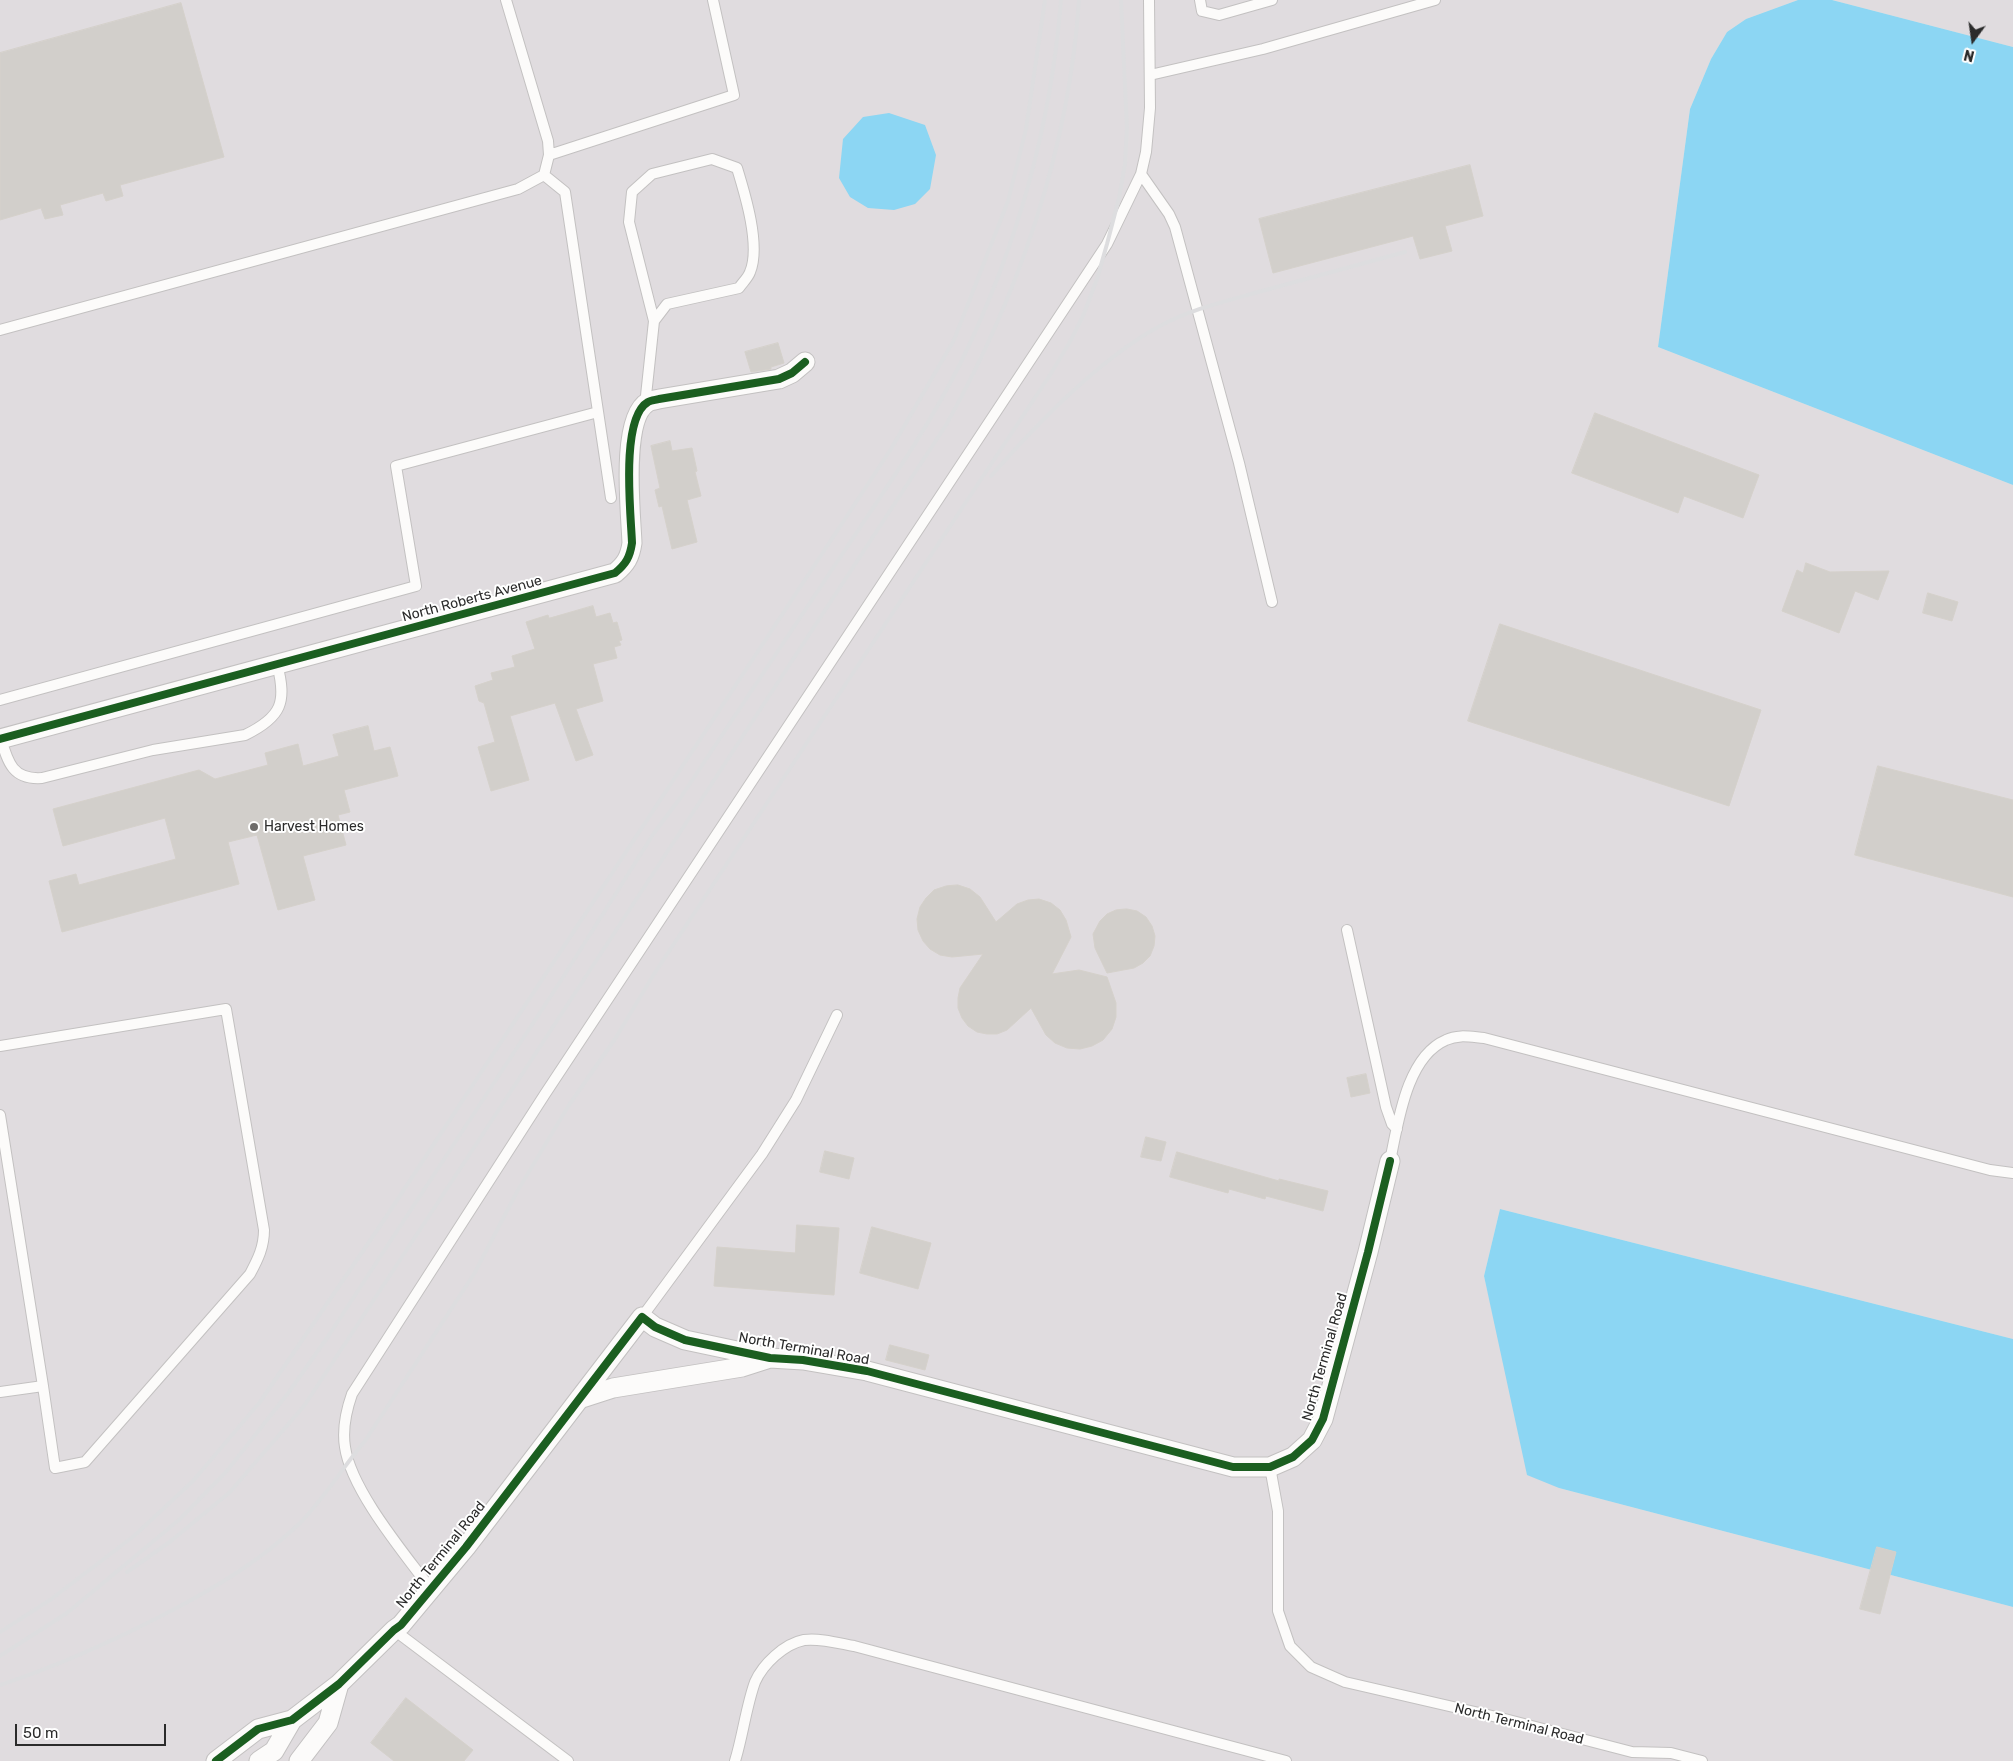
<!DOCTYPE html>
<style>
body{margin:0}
#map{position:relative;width:2013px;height:1761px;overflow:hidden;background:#eae5df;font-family:Rubik,sans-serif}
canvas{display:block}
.north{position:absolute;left:1948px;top:15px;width:50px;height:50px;-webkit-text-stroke:4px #fff;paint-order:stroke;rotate:194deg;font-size:14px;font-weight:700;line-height:20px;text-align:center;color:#2b2b2b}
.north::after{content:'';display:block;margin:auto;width:18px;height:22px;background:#2b2b2b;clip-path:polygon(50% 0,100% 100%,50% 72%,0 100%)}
.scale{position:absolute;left:15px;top:1724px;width:151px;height:22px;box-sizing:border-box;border:2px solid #2b2b2b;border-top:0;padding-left:6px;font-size:15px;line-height:18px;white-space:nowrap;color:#2b2b2b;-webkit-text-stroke:4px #fff;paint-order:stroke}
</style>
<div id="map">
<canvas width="2013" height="1761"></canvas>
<div class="north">N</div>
<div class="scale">50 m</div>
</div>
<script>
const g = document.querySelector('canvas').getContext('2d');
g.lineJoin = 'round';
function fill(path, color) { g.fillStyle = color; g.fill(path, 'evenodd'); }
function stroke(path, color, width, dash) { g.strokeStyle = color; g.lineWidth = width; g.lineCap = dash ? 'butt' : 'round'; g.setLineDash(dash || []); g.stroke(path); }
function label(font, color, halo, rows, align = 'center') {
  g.font = font + ' Rubik,sans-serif'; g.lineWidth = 4; g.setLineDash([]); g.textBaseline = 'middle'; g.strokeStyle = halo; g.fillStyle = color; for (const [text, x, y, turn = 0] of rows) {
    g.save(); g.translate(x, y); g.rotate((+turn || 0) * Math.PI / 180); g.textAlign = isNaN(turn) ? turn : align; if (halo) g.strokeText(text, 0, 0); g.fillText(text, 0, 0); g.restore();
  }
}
const industrial = new Path2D(`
 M0 0H1798L1746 19 1727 32 1711 59 1690 109 1658 347 2013 485V1339L1500 1209 1484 1276 1497 1332 1559 1488 2013 1607V1761H0Z
 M1832 0H2013V47Z`);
const water = new Path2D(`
 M1798 0H1832L2013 47V485L1658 347 1690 109 1711 59 1727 32 1746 19Z
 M889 113 925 125 936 155 930 189 915 204 894 210 868 208 850 197 839 178 843 139 863 117Z
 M1500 1209 2013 1339V1607L1559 1488 1527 1475 1484 1276Z`);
const building = new Path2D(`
 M181 3 224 157 120 185 123 196 106 201 103 193 60 205 63 215 45 219 41 208 0 220V53Z
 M1470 165 1483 216 1445 226 1452 251 1420 259 1413 236 1273 273 1259 219Z
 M778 343 784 363 771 367V369L751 372 745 352Z
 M1595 413 1759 475 1743 518 1684 496 1678 513 1572 473Z
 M670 441 672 451 692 448 697 471 695 472 701 496 687 500 697 542 672 549 662 506 659 507 655 490 660 488 651 446Z
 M1806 563 1830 572 1889 571 1878 600 1855 591 1839 633 1782 611 1797 570 1803 573Z
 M1928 593 1958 602 1952 621 1923 613Z
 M593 606 596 617 610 613 613 623 617 622 622 640 619 641 621 645 614 647 617 658 593 664 603 701 576 709 593 755 576 761 555 703 510 716 529 780 491 791 478 747 495 742 484 703 479 701 475 686 493 680 491 673 515 667 512 656 535 649 526 622 548 615 549 618Z
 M1500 624 1761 710 1729 806 1468 721Z
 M368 726 374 751 390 747 398 776 344 790 350 812 338 815 346 845 303 856 315 900 278 910 257 835 228 842 239 884 62 932 49 881 76 874 79 885 176 859 165 818 63 846 53 809 199 770 215 779 268 765 265 753 298 744 303 766 339 756 333 735Z
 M1878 766 2013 800V897L1855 855Z
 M958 885 970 889 980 897 996 922 1017 904 1028 900 1039 899 1051 903 1060 910 1066 920 1071 937 1052 974 1079 970 1107 977 1116 1003V1017L1112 1029 1103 1040 1092 1046 1080 1049 1067 1048 1055 1043 1046 1035 1031 1008 1007 1030 997 1034H987L977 1032 968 1026 962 1018 958 1008V998L960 988 983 954 952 957 940 955 930 949 923 941 918 930 917 919 920 907 926 898 934 890 946 886Z
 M1127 909 1137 911 1146 917 1152 926 1155 936 1154 946 1150 956 1143 963 1134 968 1107 973 1095 948 1093 934 1100 921 1107 914 1116 910Z
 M1366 1074 1370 1093 1351 1097 1347 1078Z
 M1146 1137 1166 1142 1161 1161 1141 1157Z
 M825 1151 854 1158 849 1179 820 1172Z
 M1177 1152 1279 1181V1179L1328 1191 1323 1211 1266 1196 1265 1199 1229 1189 1228 1193 1170 1177Z
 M797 1225 839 1228 834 1295 714 1286 717 1247 795 1253Z
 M872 1227 931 1243 918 1289 860 1273Z
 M890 1345 929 1355 925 1370 886 1360Z
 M1877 1547 1896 1552 1880 1614 1860 1609Z
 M406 1698 473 1750 464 1761H394L371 1743Z`);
const lane = new Path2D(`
 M506 0 548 141 549 155 544 175 565 192 611 498
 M1200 0 1202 11 1219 15 1272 0
 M1150 75 1263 49 1435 0
 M549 155 734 95 713 0
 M1141 174 1169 214 1175 227 1239 463 1272 602
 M0 330 518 189 544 175
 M645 405 654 321 667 304 739 288C742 283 748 278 750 272 761 246 745 194 737 168L712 159 652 174 632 192 629 222 654 321
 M0 700 416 586 396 466 598 412
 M1 739C8 763 13 780 42 778L153 750 245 735C282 717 287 702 277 664
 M1347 930 1386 1107 1392 1124 1397 1129
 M0 1046 226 1009 264 1230C264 1247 258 1259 250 1274L85 1462 55 1468 43 1386 0 1392
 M0 1115 43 1386
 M1390 1161C1398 1124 1406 1057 1446 1040 1458 1034 1471 1037 1484 1038L1990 1170 2013 1173
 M642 1317 762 1154 796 1100 837 1015
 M1270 1467 1278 1511V1611L1290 1646 1311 1667 1345 1682 1501 1718 1632 1752 1671 1753 1702 1761
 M430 1588C404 1553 351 1490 345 1447 342 1428 346 1411 352 1394L545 1094 1107 244 1141 174 1146 152 1150 108 1149 0
 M394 1630 568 1761
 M735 1761C743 1735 746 1707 755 1682 763 1664 784 1644 804 1640 820 1638 838 1643 854 1646L1286 1761`);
const street = new Path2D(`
 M0 739 615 573C626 564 630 557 632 543 631 515 620 418 648 402 651 400 656 400 659 399L779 379 792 373 805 362
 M579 1399 613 1388 742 1367 770 1358
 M216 1761 258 1729 292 1720 339 1684 394 1630 401 1625 466 1547 642 1317 655 1327 685 1340 770 1358 803 1360 867 1371 1233 1467H1270L1293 1457 1312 1440 1323 1419 1368 1252 1390 1161
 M259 1761 274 1751 292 1720
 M299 1761 328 1723 339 1684`);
const rail = new Path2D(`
 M991 476C1037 424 1097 361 1158 327 1190 309 1227 301 1262 291 1310 278 1357 265 1405 252
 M127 1572 171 1541 230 1492 304 1406 498 1111 946 425C1019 295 1069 149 1079 0
 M0 1632 50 1600 134 1536 193 1481 260 1402 382 1223 891 449 954 340 1008 201 1026 129 1045 0
 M0 1656 67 1613 180 1519 226 1472 289 1392 329 1335 560 982 654 833 681 797C735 716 789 635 843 553 884 491 928 429 961 362 1016 249 1051 126 1061 0
 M0 1685C58 1666 113 1641 167 1613 215 1588 260 1561 299 1524 324 1499 342 1468 365 1441L474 1274 518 1190 569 1105 615 1039 654 974 1050 375 1071 340 1083 316 1097 279 1107 244 1119 198 1125 164 1127 129 1121 0`);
const cycleway = new Path2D(`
 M0 739 615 573C626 564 630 557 632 543 631 515 620 418 648 402 651 400 656 400 659 399L779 379 792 373 805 362
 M216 1761 258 1729 292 1720 339 1684 394 1630 401 1625 466 1547 642 1317 655 1327 685 1340 770 1358 803 1360 867 1371 1233 1467H1270L1293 1457 1312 1440 1323 1419 1368 1252 1390 1161`);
const markers = [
 [254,827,5,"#6e6c6a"]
];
const streetNames = [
 ["North Roberts Avenue",472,599,-15],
 ["North Terminal Road",804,1349,10],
 ["North Terminal Road",1325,1357,-74],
 ["North Terminal Road",441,1555,-51],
 ["North Terminal Road",1519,1724,14]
];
const poiNames = [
 ["Harvest Homes",264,827]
];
fill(industrial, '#e0dcdf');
fill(water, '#8cd6f3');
fill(building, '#d2cfcb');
stroke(building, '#d5d1cb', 1);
stroke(lane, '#c3c1c1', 12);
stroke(street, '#c3c1c1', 21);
stroke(lane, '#fcfbfa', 10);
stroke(street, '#fcfbfa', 19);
stroke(rail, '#dddddf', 4);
stroke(cycleway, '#1b5e20', 8);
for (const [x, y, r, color] of markers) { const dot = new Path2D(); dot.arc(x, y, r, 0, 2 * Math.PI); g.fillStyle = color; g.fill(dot); stroke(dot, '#fff', 2); }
label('14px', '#2b2b2b', '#fff', streetNames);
label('14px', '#2b2b2b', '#fff', poiNames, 'left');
</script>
